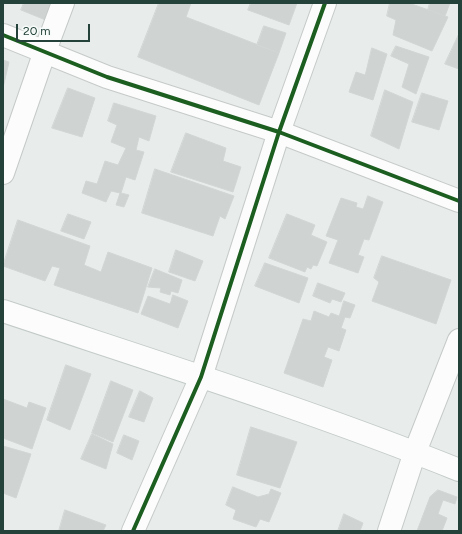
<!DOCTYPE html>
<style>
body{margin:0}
#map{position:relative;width:462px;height:534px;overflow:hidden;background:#e8edeb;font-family:Figtree,sans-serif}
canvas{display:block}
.frame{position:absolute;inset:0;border:4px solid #24423a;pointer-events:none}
.scale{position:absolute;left:16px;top:24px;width:74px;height:18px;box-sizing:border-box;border:2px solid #24423a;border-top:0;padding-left:5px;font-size:12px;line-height:14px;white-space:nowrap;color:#24423a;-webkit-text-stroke:3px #f7fbf9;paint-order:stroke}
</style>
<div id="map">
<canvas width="462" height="534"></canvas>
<div class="frame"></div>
<div class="scale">20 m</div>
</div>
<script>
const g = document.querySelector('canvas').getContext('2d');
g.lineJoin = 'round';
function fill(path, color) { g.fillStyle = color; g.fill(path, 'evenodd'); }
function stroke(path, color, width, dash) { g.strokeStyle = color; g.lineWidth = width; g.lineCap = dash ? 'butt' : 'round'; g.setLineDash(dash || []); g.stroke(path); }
const building = new Path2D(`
 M24 3H54L48 21 21 10Z
 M159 3H191L186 17 279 53 259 105 138 57Z
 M251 3H297L289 25 248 10Z
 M390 3H409L448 17 432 51 393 35 396 20 387 16Z
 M430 3H450L445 16 428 10Z
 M264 26 286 33 279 53 257 45Z
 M459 34V69L445 64Z
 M396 46 429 57 416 94 402 87 409 64 391 56Z
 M372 48 387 54 373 100 349 92 356 72 365 75Z
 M3 60 9 62 3 88Z
 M68 88 95 98 82 137 52 128Z
 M385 90 413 102 399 149 371 136Z
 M422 93 448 101 439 130 412 122Z
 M114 103 156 116 149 141 139 137 136 150 144 152 135 180 126 177 121 193 129 195 124 207 116 205 120 193 111 191 106 202 82 193 86 181 97 184 105 161 118 165 126 148 111 142 117 125 108 121Z
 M186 133 226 148 223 161 241 167 233 192 171 172Z
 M155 169 234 196 225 219 220 216 213 236 142 213Z
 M368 196 383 202 369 240 364 239 358 255 364 257 358 273 329 263 338 240 326 236 341 198 357 203 356 207 363 209Z
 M68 214 91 222 84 239 61 231Z
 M287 214 315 225 311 235 327 242 317 266 313 265 311 269 307 267 305 272 269 258Z
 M18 220 90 246 84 265 101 272 108 252 152 268 138 313 54 285 60 268 52 266 45 281 3 266Z
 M176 250 203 261 195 281 169 272Z
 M382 256 451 280 436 324 372 301 379 282 374 278Z
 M265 263 308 278 299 303 255 286Z
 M155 269 182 280 178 293 171 291 170 295 160 292 161 288 148 287Z
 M318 283 345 293 341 302 332 299 330 303 313 296Z
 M173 295 188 301 178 328 141 314 148 296 170 304Z
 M344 301 355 305 350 318 345 317 341 328 346 330 339 351 328 347 324 357 332 360 323 387 284 373 303 319 311 321 314 311 329 317 331 313 339 316Z
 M66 365 91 374 70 430 47 420Z
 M111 381 133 390 113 442 92 433Z
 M140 391 153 398 144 422 129 417Z
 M3 399 27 408 29 402 46 408 32 449 3 438Z
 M251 427 297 442 280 488 237 475Z
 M92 434 113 444 106 469 81 459Z
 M124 435 139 441 132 460 117 453Z
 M3 446 31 454 16 498 3 493Z
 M233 487 258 497 269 494 271 489 281 493 269 522 260 519 256 527 233 519 236 510 226 505Z
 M438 490 457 497 455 504 443 500 438 514 447 518 442 531H417L430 497Z
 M65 510 106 525 103 531H59Z
 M344 514 363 523 360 531H338Z`);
const street = new Path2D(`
 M3 35 107 77 279 132 459 201
 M3 173 45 51 63 3
 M133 531 201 377 279 132 325 3
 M389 531 415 452 459 340`);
const secondary = new Path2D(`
 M3 311C156 362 310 410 459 470`);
const cycleway = new Path2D(`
 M3 35 107 77 279 132 459 201
 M133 531 201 377 279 132 325 3`);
fill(building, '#cfd4d2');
stroke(building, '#d1d6d4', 1);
stroke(street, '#c5cac8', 24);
stroke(secondary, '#c3cbc8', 24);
stroke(street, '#fcfcfc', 22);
stroke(secondary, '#fcfcfc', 22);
stroke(cycleway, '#1b5e20', 4);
</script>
